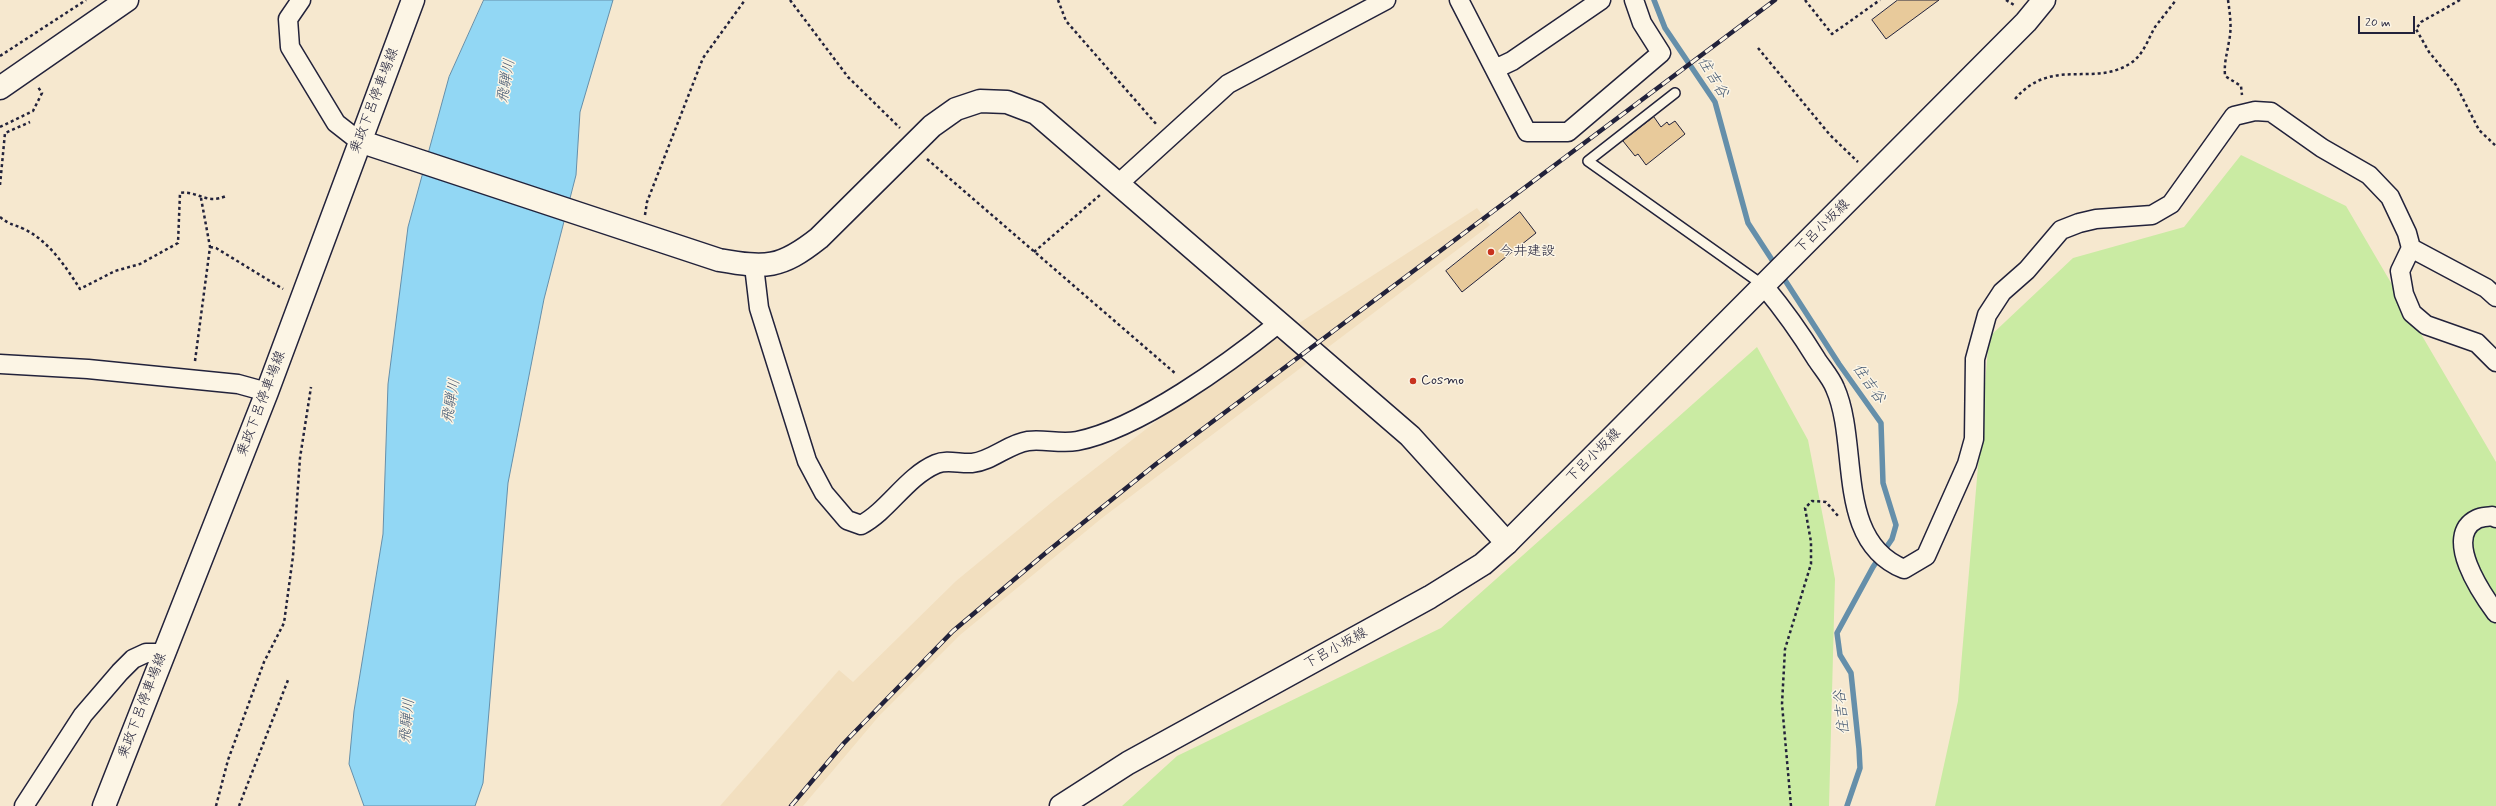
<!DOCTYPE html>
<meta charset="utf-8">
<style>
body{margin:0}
#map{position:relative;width:2496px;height:806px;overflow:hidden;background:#f6e8cf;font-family:Mynerve,sans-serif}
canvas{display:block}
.scale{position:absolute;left:2358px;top:16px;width:57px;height:18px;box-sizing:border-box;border:2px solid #22223b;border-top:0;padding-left:5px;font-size:12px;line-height:14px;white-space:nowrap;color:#22223b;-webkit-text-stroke:3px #fcf5e5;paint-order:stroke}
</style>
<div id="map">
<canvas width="2496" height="806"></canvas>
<div class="scale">20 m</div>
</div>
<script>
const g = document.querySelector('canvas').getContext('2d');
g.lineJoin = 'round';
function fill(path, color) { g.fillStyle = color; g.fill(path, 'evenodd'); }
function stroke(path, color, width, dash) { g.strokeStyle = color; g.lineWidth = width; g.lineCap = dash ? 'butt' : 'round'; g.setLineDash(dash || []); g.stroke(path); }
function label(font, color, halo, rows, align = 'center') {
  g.font = font + ' Mynerve,"Klee One",sans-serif'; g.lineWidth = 3; g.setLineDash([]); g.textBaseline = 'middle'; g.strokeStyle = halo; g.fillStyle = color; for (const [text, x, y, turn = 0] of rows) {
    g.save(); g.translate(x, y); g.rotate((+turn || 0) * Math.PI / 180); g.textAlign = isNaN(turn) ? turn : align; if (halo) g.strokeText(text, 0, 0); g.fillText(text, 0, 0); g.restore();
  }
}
const built = new Path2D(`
 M1477 208 1490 225 1102 518 960 635 879 716 803 806H720L839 670 853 682 956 581 1057 498 1163 416 1276 338Z`);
const green = new Path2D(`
 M2241 155 2346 206 2496 462V806H1935L1958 701 1989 337 2073 258 2184 227Z
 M1757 347 1808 440 1835 579 1829 806H1122L1177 756 1441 628Z`);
const water = new Path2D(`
 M484 0H613L580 112 576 175 544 299 508 483 483 783 475 806H364L349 764 354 711 383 534 388 384 408 227 449 77Z`);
const stream = new Path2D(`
 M1654 0 1665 28 1715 102 1748 223 1776 266
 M1781 274 1839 364 1881 423 1883 483 1896 525 1892 539 1873 567 1837 633 1840 655 1851 673 1859 749 1860 768 1847 806`);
const building = new Path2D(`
 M1898 0H1939L1886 39 1872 20Z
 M1654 117 1661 127 1667 122 1669 125 1675 121 1685 134 1646 165 1638 154 1635 156 1623 141Z
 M1520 212 1536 233 1462 292 1446 271Z`);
const path = new Path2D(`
 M790 0 848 77 900 128
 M1058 0 1066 21 1157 125
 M1805 0 1832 34 1880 0
 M2006 0 2014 5
 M2228 0C2230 14 2232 28 2229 41 2227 55 2224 61 2225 76L2241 86 2242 95
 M2460 0 2421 22 2416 29 2429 52 2456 85 2479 130 2496 146
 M1758 48 1830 135 1858 162
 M0 56 86 0
 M2015 99C2052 56 2093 88 2131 63 2144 54 2148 39 2155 27 2162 18 2169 9 2176 0
 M0 127 33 111 42 93 38 87
 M927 159 1176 374
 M0 185 5 133 30 122
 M645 215 647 202 703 58 745 0
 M0 217C11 226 14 224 24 229 49 241 66 267 80 289L115 271 140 264 178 243 180 193C197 190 206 205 226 196
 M210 247 216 248 283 289
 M1034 252 1100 195
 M195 361 210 247 201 198
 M216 806 228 760 264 662 284 623 293 556 300 458 311 387
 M239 806 288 680
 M1791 806 1782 704 1785 649 1811 564V542L1805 508 1812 501 1826 502 1838 516`);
const lane = new Path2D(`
 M1675 93 1588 161 1763 285`);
const street = new Path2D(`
 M301 0 288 19 290 47 336 123 359 141
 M1459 0 1527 132H1568L1661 53 1642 23 1634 0
 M1495 69 1512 61 1601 0
 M1117 185 1228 84 1386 0
 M2411 248 2486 288 2496 297
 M754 266 759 308 807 461 824 493 847 520 861 525C889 510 906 477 936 464 947 459 960 464 972 463 992 461 1008 444 1028 441 1044 439 1061 444 1077 441 1139 429 1229 363 1279 323
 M1764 286C1784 310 1801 334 1817 360 1823 369 1831 378 1835 388 1860 444 1834 541 1904 569L1926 556 1967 464 1974 439 1975 359 1987 315 2002 292 2027 270 2061 230 2079 223 2096 219 2152 215 2171 204 2234 116 2255 111 2271 112 2322 148 2369 175 2390 197 2407 233 2411 248 2400 271 2404 294 2412 313 2426 325 2477 343 2496 362
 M0 364 88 369 238 384 267 392
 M2496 518 2492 516C2487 517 2481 517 2477 519 2442 536 2482 594 2496 613
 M24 806 83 715 120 672 133 659 146 653H163`);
const secondary = new Path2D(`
 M359 141 719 260C766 268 780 269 819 238L932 126 956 109 980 101 1007 102 1036 113 1410 436 1507 543
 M104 806 267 392 413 0`);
const primary = new Path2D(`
 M1061 806 1128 763 1430 597 1483 564 1507 543 2026 22 2044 0`);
const highway = new Path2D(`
 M0 88 127 0`);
const rail = new Path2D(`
 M791 806 844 743 953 631 1048 551 1156 464 1775 0`);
const markers = [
 [1491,252,4,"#c8321e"],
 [1413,381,4,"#c8321e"]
];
const streetNames = [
 ["乗政下呂停車場線",375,101,-69],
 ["下呂小坂線",1823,227,-45],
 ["乗政下呂停車場線",262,404,-69],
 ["下呂小坂線",1594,456,-45],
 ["下呂小坂線",1336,649,-29],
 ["乗政下呂停車場線",143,706,-69]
];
const poiNames = [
 ["今井建設",1499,252],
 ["Cosmo",1421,381]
];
const waterNames = [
 ["住吉谷",1712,78,59],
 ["飛騨川",507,81,-80],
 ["住吉谷",1868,384,55],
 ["飛騨川",452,401,-80],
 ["住吉谷",1843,712,-96],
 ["飛騨川",408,721,-84]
];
fill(built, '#f2dfbf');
fill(green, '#caeba3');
fill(water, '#92d7f4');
stroke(water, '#658faa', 1);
stroke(stream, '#658faa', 5.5);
fill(building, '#e8ca9b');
stroke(building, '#22223b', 1);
stroke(lane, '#22223b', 12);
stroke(street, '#22223b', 21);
stroke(secondary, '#22223b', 25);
stroke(primary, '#22223b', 25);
stroke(highway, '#22223b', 25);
stroke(path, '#22223b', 2.5, [3, 3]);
stroke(lane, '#fcf5e5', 9);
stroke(street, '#fcf5e5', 18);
stroke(secondary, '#fcf5e5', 22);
stroke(primary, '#fcf5e5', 22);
stroke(highway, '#fcf5e5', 22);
stroke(rail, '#22223b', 4.5);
stroke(rail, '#fcf5e5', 3, [9]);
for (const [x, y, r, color] of markers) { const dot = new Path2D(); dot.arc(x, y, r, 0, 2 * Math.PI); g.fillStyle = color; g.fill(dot); stroke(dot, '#fcf5e5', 1.5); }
label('14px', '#22223b', '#fcf5e5', streetNames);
label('14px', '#22223b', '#fcf5e5', poiNames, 'left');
label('italic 15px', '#445872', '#fcf5e5', waterNames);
</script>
